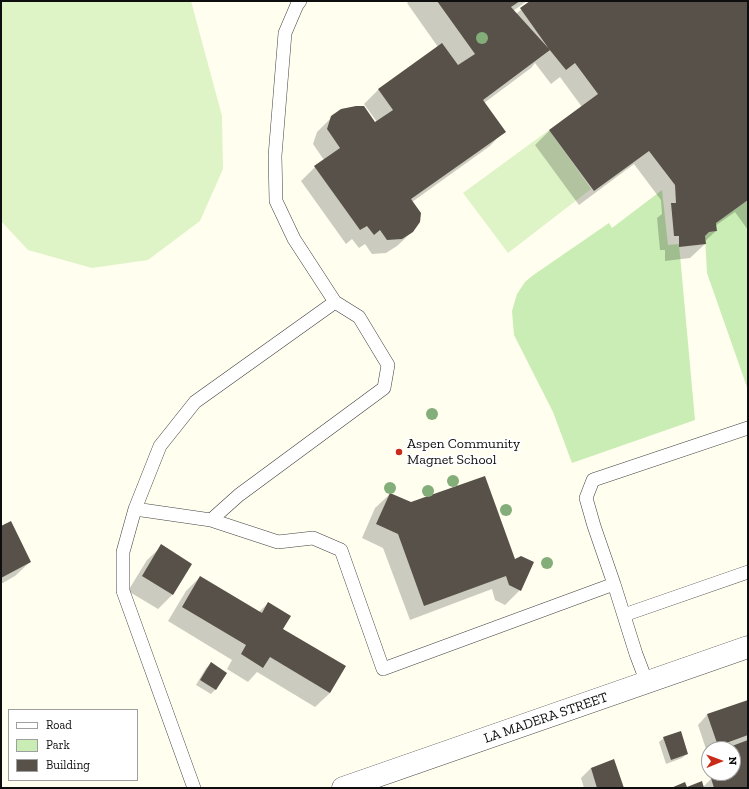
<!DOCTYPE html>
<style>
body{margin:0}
#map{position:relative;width:749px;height:789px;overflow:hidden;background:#fffeef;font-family:"Zilla Slab",serif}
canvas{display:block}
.frame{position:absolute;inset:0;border:2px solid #0e0e0e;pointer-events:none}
.legend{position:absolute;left:8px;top:709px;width:130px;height:72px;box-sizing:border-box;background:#fff;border:1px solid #9f9f9f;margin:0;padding:5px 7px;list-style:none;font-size:12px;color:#0e0e0e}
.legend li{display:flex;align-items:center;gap:8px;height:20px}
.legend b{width:20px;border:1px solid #9f9f9f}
.north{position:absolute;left:701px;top:741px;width:40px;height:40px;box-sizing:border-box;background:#fff;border:1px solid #9f9f9f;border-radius:50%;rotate:89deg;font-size:11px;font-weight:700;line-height:16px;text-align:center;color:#0e0e0e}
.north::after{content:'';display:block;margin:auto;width:14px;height:18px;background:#ca2b19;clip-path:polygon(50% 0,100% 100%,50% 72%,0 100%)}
</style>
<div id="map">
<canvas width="749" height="789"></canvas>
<div class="frame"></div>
<ul class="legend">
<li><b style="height:5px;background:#fff"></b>Road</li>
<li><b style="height:11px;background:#c9edb4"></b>Park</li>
<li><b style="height:11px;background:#585149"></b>Building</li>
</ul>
<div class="north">N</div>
</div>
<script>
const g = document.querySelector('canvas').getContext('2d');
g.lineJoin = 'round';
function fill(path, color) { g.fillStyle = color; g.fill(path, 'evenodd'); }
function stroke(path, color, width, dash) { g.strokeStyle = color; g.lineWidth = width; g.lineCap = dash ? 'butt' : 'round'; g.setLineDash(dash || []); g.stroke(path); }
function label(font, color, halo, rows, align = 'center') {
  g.font = font + ' "Zilla Slab",serif'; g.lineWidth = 4; g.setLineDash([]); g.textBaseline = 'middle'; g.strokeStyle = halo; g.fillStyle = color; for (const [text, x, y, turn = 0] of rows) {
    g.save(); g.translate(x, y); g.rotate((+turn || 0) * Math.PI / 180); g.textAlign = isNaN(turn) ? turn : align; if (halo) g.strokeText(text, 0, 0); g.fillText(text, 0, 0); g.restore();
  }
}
const green = new Path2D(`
 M662 190 668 245 679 244 695 420 572 463 553 412 514 335 512 311 517 294 525 282 532 276 609 223 612 228Z
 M748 200V390L707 273 705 236 709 232 717 231 716 223Z`);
const pitch = new Path2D(`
 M1 1H191L222 116 223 169 200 221 148 260 92 268 28 250 1 221Z
 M549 130 591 189 508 253 463 193Z`);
const shadow = new Path2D(`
 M409 1H527L513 11 516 14 531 1H748V230L735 212 715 226 716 231 704 242 705 244 690 258 665 261V250H660L657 218 662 214 661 200 634 164 579 205 535 145 550 130 582 107 560 77 551 84 535 63 531 68 484 103 504 131 490 146 412 202V232L397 246 386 253 372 254 365 244 359 248 352 239 346 244 301 181 315 167 324 160 313 144 317 132 332 117 375 124 377 122 364 104 378 90 438 47 407 3Z
 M390 494 514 561 520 590 505 605 495 600 492 589 410 620 383 548 362 538 375 508Z
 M1 527 30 562 15 576 1 584Z
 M162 546 191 564 172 595 158 609 128 591 147 560Z
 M200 577 259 612 268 603 282 629 330 693 315 707 257 672 248 682 227 669 232 660 168 621 186 591Z
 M211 664 226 673 215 690 211 694 196 685 206 668Z
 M748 701V788H686L703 787 711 779 709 773H733V749H709V754L708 755 698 725 707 715Z
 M664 738 687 754 682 758 666 764 659 742Z
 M614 761 623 788H584L581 778 591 768Z
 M709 763V773L707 766Z`);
const building = new Path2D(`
 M437 1H520L511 7 550 50 483 100 506 132 411 199 421 213 420 222 413 232 402 239 387 240 380 230 374 235 367 226 360 230 314 166 340 148 327 129 331 116 341 109 356 106H364L375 122 393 110 378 89 442 43 458 65 475 54Z
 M530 1H748V200L716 223 717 231 709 232 705 236 706 244 679 247V236H674L671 203H676L675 185 649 151 594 191 549 130 598 94 575 63 566 70 549 49 520 8Z
 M485 476 515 559 521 556 534 562 521 591 509 585 506 576 424 606 398 534 376 524 390 493 411 502Z
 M11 521 31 562 1 578V526Z
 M161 544 192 564 173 595 142 576Z
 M200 576 262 613 268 602 291 616 283 629 346 666 330 693 270 657 263 668 241 654 246 645 182 607Z
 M211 662 227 673 216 690 200 680Z
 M748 700V735L718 746 707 714Z
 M681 731 688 754 671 760 663 737Z
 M748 740V788H714L711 778 724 773H733V749H724Z
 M614 759 624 788H597L591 768Z
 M702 781 704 788H671L685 782 687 787Z`);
const lane = new Path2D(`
 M300 1 297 5 285 33 275 156 276 201 294 239 335 302
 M135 509 211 520 278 542 313 538 341 550 383 669 614 584
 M624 615 748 572
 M647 683 636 654 614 584 594 526 586 498 593 480 748 428
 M194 788 123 591V552L135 509 160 446 195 402 335 302 359 317 388 365 384 388 239 495 211 520`);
const street = new Path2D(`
 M343 788 748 647`);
const trees = [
 [482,38],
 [432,414],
 [453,481],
 [390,488],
 [428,491],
 [506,510],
 [547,563]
];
const markers = [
 [399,452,4,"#ca2b19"]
];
const poiNames = [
 ["Aspen Community",407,444],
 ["Magnet School",407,460]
];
const streetNames = [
 ["LA MADERA STREET",546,718,-19]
];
fill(green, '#c9edb4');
fill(pitch, '#def4c7');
fill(shadow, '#0003');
fill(building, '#585149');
stroke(lane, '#414141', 14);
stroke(street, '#414141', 23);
stroke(lane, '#fff', 13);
stroke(street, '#fff', 22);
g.fillStyle = '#83ad79';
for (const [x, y] of trees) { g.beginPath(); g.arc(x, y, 6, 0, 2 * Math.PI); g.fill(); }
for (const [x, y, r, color] of markers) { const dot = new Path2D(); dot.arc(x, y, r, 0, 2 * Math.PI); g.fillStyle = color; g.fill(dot); stroke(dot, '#fff', 1.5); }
label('14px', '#0e0e0e', '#fff', poiNames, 'left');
label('14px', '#0e0e0e', '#fff', streetNames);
</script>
